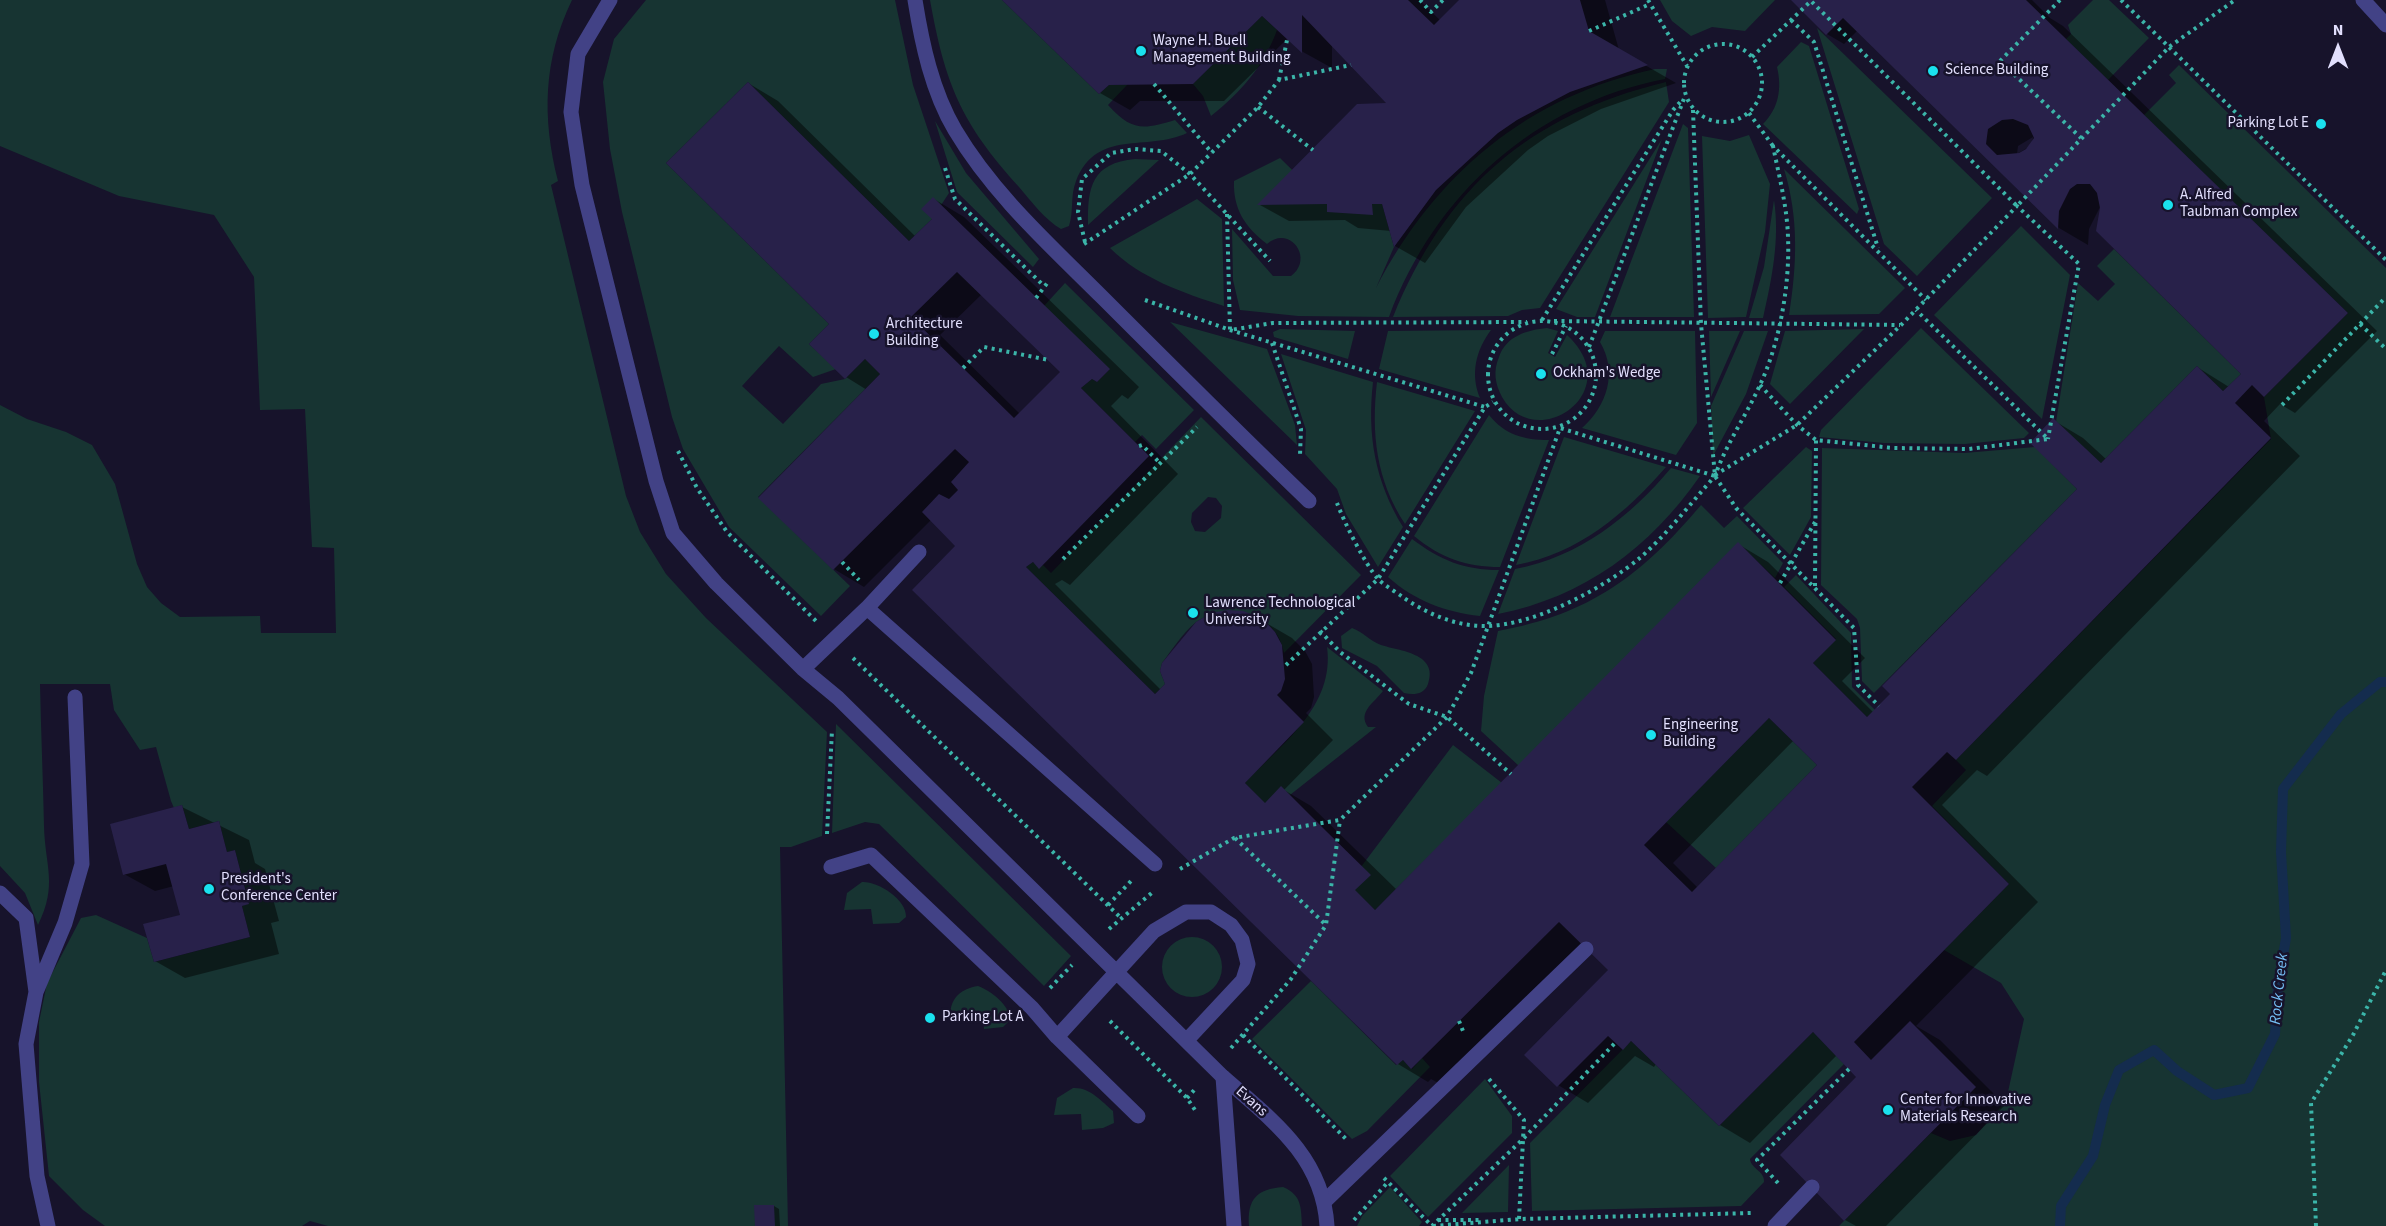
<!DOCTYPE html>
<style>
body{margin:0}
#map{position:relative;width:2386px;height:1226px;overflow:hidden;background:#17132b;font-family:"Source Sans 3",sans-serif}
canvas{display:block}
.north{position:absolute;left:2308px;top:18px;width:60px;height:60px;-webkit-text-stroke:4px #17132b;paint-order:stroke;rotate:0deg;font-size:16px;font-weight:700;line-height:24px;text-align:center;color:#e2dffd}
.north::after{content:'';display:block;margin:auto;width:21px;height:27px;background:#e2dffd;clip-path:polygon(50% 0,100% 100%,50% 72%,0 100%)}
</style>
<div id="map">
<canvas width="2386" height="1226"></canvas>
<div class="north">N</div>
</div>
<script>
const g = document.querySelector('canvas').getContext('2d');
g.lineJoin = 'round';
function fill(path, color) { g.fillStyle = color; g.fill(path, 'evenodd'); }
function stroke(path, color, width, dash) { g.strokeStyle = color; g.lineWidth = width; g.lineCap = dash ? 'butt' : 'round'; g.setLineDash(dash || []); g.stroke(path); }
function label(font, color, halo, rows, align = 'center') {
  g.font = font + ' "Source Sans 3",sans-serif'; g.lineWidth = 5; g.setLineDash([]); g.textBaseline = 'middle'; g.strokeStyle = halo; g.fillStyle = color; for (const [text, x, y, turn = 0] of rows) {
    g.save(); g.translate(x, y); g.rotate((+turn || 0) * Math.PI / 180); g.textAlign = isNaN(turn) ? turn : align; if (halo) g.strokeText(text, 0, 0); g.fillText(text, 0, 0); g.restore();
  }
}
const green = new Path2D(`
 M0 0H572C543 60 542 118 558 181L551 185 626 496 640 532 666 574 706 618 827 732 822 836 791 847H780L788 1226H328L310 1221 302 1226H105L83 1210 49 1176 39 1082V1022L47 983 81 918 96 915 147 938 154 962 250 937 242 906 249 903 235 850 227 852 219 821 189 829 182 805 174 808 171 801 156 747 140 750 114 710 110 684H40C41 732 43 779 44 826 45 867 58 884 38 925L25 893 0 866V405L27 419 66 432 92 445 115 484 137 564 147 587 161 603 180 617 260 616 261 633H336L334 548 312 547 305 409 260 410 254 277 214 215 119 196 0 146Z
 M646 0H895L913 85 949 193 932 219 909 241 748 82 666 163 829 324 809 344 836 369 813 377 779 346 742 386 783 424 821 384 845 379 865 359 880 374 758 497 850 586 821 616 729 527 683 449 672 417 622 212 610 149 603 82 614 39Z
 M930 0H1002L1099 94 1109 85 1128 84 1108 105C1132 131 1142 130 1175 120L1187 133C1147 152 1097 128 1076 181 1070 196 1074 211 1069 226L1061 229C1045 220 1031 201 1019 187 961 123 945 84 930 0Z
 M1660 0H1775L1745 31 1712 27 1691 36 1672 21Z
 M2093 0H2109L2149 38 2108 80 2066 39 2071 34 2068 25Z
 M1262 16 1277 30C1264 66 1241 92 1211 116L1203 96 1193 84Z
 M1817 28 1992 198 1917 276 1884 244Z
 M1801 42 1809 46 1859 209 1857 214 1763 124C1779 108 1782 88 1777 67Z
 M2179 65 2386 268V1226H1839L1931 1133 1950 1141 1976 1135 2006 1101 2024 1019 2001 983 1944 950 2009 884 1932 806 1966 770 1956 760 2271 439 2264 397 2348 313 2144 115 2176 83 2169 75Z
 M1655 69H1667L1665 79C1535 104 1435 194 1389 317L1298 316 1240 310 1233 280 1232 229 1273 276H1291C1315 258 1289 224 1267 244 1245 227 1233 209 1234 181L1280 158 1327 204H1382L1394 247 1376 288C1435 174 1528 96 1655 69Z
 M1666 82 1669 102 1540 308 1522 310 1508 316 1393 317C1446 187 1529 115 1666 82Z
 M935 121 966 173 1039 259 1033 267 957 192Z
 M1683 124 1688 128 1694 317H1610Z
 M1749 135 1770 184 1765 232 1746 317 1708 318 1702 136 1730 141Z
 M1662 139 1595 317H1577L1556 309Z
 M1135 159 1159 160 1088 225C1087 187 1092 163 1135 159Z
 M1784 169 1905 288 1879 314 1789 315C1797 265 1799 218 1784 169Z
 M1197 199 1222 219 1224 306C1183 293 1140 278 1110 248Z
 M1774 200C1780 239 1772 279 1763 318H1749L1764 267Z
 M2021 226 2070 275 2042 419 1934 315Z
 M2114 249 2241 374 2223 391 2197 366 2101 463 2056 422 2078 283 2098 301 2115 284 2097 266Z
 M1065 283 1194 410 1156 449 1142 435 1135 442 1081 388 1092 379 1097 382 1109 370 1044 306Z
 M1170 322 1267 349 1295 425 1297 445Z
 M1547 328 1558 331 1548 353 1555 357 1567 335C1629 392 1535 455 1502 397 1495 384 1493 371 1499 357 1506 336 1527 330 1547 328Z
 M1921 328 2029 433 2024 438 1965 444 1884 443 1819 437 1821 430Z
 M1280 329 1355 331 1348 359 1274 337 1273 332Z
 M1864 329 1790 404 1770 384 1785 331Z
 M1491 330C1476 350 1470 374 1480 398L1379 369 1388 331Z
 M1605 331H1695L1697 423 1676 455 1582 428C1607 406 1618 372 1600 342Z
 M1709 331H1740L1711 397Z
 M1744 331H1768L1746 394 1713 456 1711 406Z
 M1281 354 1373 382C1367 436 1375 481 1403 527L1378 567 1346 514 1337 489 1305 454 1306 430Z
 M1377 382 1475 411 1405 524C1376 480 1371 433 1377 382Z
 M1489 415C1505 435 1524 440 1549 440L1500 567C1466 567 1441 558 1414 536Z
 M1201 417 1361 575 1284 653C1277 612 1226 599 1195 623 1182 634 1172 650 1162 663L1160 671 1165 684 1155 694 1026 567 1033 562 1039 568 1043 565 1051 573ZM1208 497 1216 498 1222 506 1221 518 1205 532 1195 531 1191 522 1192 513Z
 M1564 437 1666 467C1626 513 1578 554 1516 565Z
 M1806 447 1812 451 1811 517 1790 555 1743 508Z
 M2035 447 2077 489 1874 693 1862 681 1860 628 1857 619 1821 585 1822 448 1964 453Z
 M1671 468 1700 476C1650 548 1584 597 1498 614L1515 569C1579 557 1630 517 1671 468Z
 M1701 505 1724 528 1737 516 1783 563 1775 578 1738 543 1519 766 1481 731 1484 696 1498 631C1590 614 1641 576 1701 505Z
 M1412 539C1440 560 1464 570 1499 570L1480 616C1445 612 1415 601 1388 577Z
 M1796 575 1851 633 1852 687 1875 710 1867 717 1813 663 1836 639 1784 587Z
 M1352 628C1363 632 1370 641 1381 645 1399 651 1439 653 1428 684 1424 695 1413 695 1404 693L1377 666 1342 648 1341 636Z
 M1327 647 1383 691C1375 702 1357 712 1368 727H1376L1271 810 1245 783C1282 744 1335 706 1327 647Z
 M1769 718 1817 765 1716 868 1666 822Z
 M836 724 1071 956 1044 986 879 824 865 822 832 833Z
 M1453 745 1502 783 1375 910 1348 884Z
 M862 882C877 881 907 899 906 917L899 923 873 924 871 909 844 910 847 893Z
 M1162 967a30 30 0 1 1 60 0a30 30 0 1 1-60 0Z
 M1311 981 1396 1065 1403 1060 1412 1069 1422 1058 1430 1067 1367 1131 1352 1139 1252 1039Z
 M978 986C991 991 1010 1005 1010 1020L1003 1027 984 1029 983 1013 950 1015C951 997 961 989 978 986Z
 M1813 1032 1844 1064 1750 1159C1751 1169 1765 1171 1764 1182L1741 1206 1532 1211 1530 1143 1631 1041 1719 1126Z
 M1485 1079 1512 1116V1133L1428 1217 1390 1176Z
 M1073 1088C1090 1087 1101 1101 1113 1111L1114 1123 1103 1128 1082 1130 1081 1114 1054 1115 1057 1098Z
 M1509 1165 1508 1212 1462 1213Z
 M1283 1187C1302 1195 1301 1208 1302 1226H1249C1247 1199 1257 1189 1283 1187Z
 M1390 1187 1422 1222 1419 1226H1357L1362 1216Z`);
const shadow = new Path2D(`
 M1005 0H1419L1441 21 1461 0H1605L1619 50 1676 83 1601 109 1548 136 1528 150 1466 207 1425 263 1395 246 1391 231 1358 228 1345 220 1289 221 1260 205 1389 104 1332 44V68L1303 52 1288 38 1224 101H1140L1130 110 1100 93Z
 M1792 0H2032L2050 18 2063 26 2377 331 2295 413 2280 404 2264 421 2300 456 1987 776 1977 770 1942 805 2038 902 1916 1026 1940 1040 2005 1105 1886 1226H1856L1845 1220 1782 1155 1858 1077 1837 1055 1750 1143 1720 1125 1656 1064 1654 1067 1635 1056 1588 1103 1558 1085 1610 970 1584 944 1442 1085 1431 1079 1428 1082 1398 1064 957 546 931 520 864 587 834 569 760 498 867 390 846 377 831 324 748 83 778 101 916 237 934 219V199L964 217 1139 387 1128 399 1122 395 1111 406 1178 474 1070 585 1062 580 1055 584 1161 690 1261 620 1292 638 1305 651 1312 664 1314 697 1311 708 1306 713 1333 740 1284 790 1311 806 1397 890 1738 544 1768 562 1865 658 1842 681 1874 713 2079 489 2053 420 2083 438 2107 460 2197 367 2229 387 2243 374 2101 205 2089 229 2088 245 2059 228 1858 30 1844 44 1827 34ZM2033 137 2032 145 2017 154 2018 146ZM982 294 1062 372 1020 414 940 335ZM1794 740 1819 765 1698 888 1673 863Z
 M182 807 249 840 255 863 265 869 279 921 271 923 279 954 185 978 155 961 182 916 174 886 155 891 124 874Z
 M774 1206 779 1209 780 1226H756Z`);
const stream = new Path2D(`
 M2060 1226 2061 1206 2093 1156 2105 1105 2119 1070 2154 1050 2177 1071 2214 1095 2248 1088 2275 1034 2278 985 2286 938 2281 852 2283 789 2341 714 2380 682H2386`);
const building = new Path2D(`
 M1002 0H1408L1434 25 1459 0H1580L1589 31 1648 65 1570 92 1517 120 1498 133 1436 190 1394 247 1382 204H1372L1373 215 1327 212V204L1257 205 1357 104 1386 103 1302 15V53L1262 16 1193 84 1109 85 1099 94Z
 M1791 0H2026L2348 313 2264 397 2252 385 2235 403 2271 438 1956 760 1947 752 1912 787 2009 884 1854 1042 1871 1060 1910 1021 1976 1087 1844 1221 1780 1155 1856 1077 1813 1032 1719 1126 1631 1041 1623 1050 1608 1036 1557 1087 1524 1055 1608 970 1559 922 1411 1069 1403 1060 1397 1065 912 590 955 546 922 512 939 494 949 499 958 490 951 482 969 462 955 449 833 570 758 498 880 374 865 359 845 379 809 344 829 324 666 163 748 82 909 241 932 219 921 209 933 197 1110 369 1097 382 1092 379 1081 388 1149 456 1039 569 1033 562 1026 567 1155 694 1165 684 1160 671 1162 663 1196 622 1211 613 1227 610 1243 611 1262 618 1275 632 1282 645 1285 679 1281 691 1277 695 1304 722 1245 783 1265 803 1281 786 1326 831 1371 875 1355 890 1375 910 1738 542 1836 640 1813 663 1867 717 1890 694 1882 686 2077 489 2030 443 2053 418 2101 463 2197 366 2223 391 2241 374 2096 231 2100 208 2097 193 2090 184H2077L2070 189 2059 211 2058 229 1843 18 1826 35ZM2013 119 2028 125 2034 138 2026 149 2019 153 1997 155 1986 144 1988 129 2002 120ZM957 272 1060 372 1014 418 911 317ZM1769 718 1817 765 1692 892 1644 845Z
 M182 805 189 829 219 821 227 852 235 850 249 904 242 906 250 937 154 962 143 924 180 915 166 864 123 875 110 824Z
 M754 1205H774L775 1226H755Z`);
const path = new Path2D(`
 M1420 0 1431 12 1443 0
 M1648 0 1687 66
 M2060 0 2000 61 2081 138
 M2121 0 2386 260
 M1791 20 1814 42 1878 248
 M1589 31 1650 4
 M1684 83a39 39 0 1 1 78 0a39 39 0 1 1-78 0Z
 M1752 57 1811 1 2017 206 2169 47 2235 0
 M1279 80 1287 40
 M1154 84 1212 153
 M1258 107 1313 150
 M1693 110 1701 324 1715 476 1736 508 1854 628 1858 685 1879 706
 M1749 113 1773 146
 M945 168 955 199 1044 286
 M1227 214 1230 330 1273 323 1527 322
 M1085 242 1078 212 1082 179 1111 153 1135 149 1161 151 1190 174 1270 261
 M1084 244 1190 174 1258 107 1279 80 1351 65
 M1036 298 1048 282
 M1145 300 1230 330 1485 407
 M1542 320 1673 110 1683 99
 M1488 375a54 54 0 1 1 108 0a54 54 0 1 1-108 0Z
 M1554 321 1900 325
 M2360 324 2386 349
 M1272 343 1301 429 1300 455
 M1589 347 1685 96
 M1552 354 1566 326
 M963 368 984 347 1049 360
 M1760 385 1797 425 1816 440 1893 448 1969 449 2048 439 1916 310
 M2282 405 2386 297
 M1139 446 1142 445 1160 463
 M678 451 697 488 727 532 816 621
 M1715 475 1797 425 1901 325 2017 206 2079 264 2048 439
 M1337 503C1344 522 1365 564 1378 579 1385 586 1396 592 1404 598 1428 614 1455 626 1485 626 1534 626 1604 588 1641 557 1668 533 1691 503 1715 476 1726 444 1746 416 1760 385 1780 342 1790 284 1788 237 1787 206 1779 176 1773 146L1926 300
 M1063 559 1197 427
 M842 562 859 580
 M1780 583 1815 522
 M1815 586 1816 440
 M1320 631 1340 652 1409 704 1447 717 1511 774
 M853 658 1121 918
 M1286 665 1378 579 1485 407 1493 402
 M827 834 832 730
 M1235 838 1326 925
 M1180 869 1234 838 1340 820 1447 717 1471 673 1560 428 1715 476
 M1108 905 1132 880
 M1109 929 1154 891
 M1050 988 1072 965
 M1110 1021 1187 1098 1197 1113
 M1459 1021 1463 1031
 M1243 1035 1348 1141
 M1231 1048 1291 979 1326 925 1340 820
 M1489 1079 1524 1120 1519 1219
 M1187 1098 1197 1087
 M1384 1178 1432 1226 1523 1139 1615 1043
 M1778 1183 1757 1160 1849 1069
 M1354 1220 1388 1182
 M1438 1220H1481
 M1433 1226 1520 1219 1752 1213
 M2316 1226 2311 1103 2353 1035 2386 970`);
const service = new Path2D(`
 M610 0 578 54 571 112 582 185 656 481 673 533 716 583 803 669 838 698 1223 1077
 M915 0C922 44 932 91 955 130 993 194 1049 244 1102 297 1170 365 1239 434 1309 501
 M2363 0 2386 25
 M867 608 919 552
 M803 669 867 608 1155 864
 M831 867 871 855 1032 1008 1057 1037 1138 1116
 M0 893 26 918 36 992
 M1057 1037 1154 931 1186 912H1211L1231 925 1242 940 1248 964 1243 980 1187 1040
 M1326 1200 1586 949
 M48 1226 37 1176 26 1044 36 992 65 923 82 864 75 697
 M1775 1226 1812 1187`);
const minor = new Path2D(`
 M1223 1077C1272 1120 1323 1157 1327 1226
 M1223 1077 1234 1226`);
const markers = [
 [1141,51,6,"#1ae1ee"],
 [1933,71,6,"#1ae1ee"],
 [2321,124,6,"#1ae1ee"],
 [2168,205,6,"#1ae1ee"],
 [874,334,6,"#1ae1ee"],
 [1541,374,6,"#1ae1ee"],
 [1193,613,6,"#1ae1ee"],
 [1651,735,6,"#1ae1ee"],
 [209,889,6,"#1ae1ee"],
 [930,1018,6,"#1ae1ee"],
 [1888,1110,6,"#1ae1ee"]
];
const poiNames = [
 ["Wayne H. Buell",1153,42],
 ["Management Building",1153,59],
 ["Science Building",1945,71],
 ["Parking Lot E",2309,124,"right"],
 ["A. Alfred",2180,196],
 ["Taubman Complex",2180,213],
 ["Architecture",886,325],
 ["Building",886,342],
 ["Ockham's Wedge",1553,374],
 ["Lawrence Technological",1205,604],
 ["University",1205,621],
 ["Engineering",1663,726],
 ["Building",1663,743],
 ["President's",221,880],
 ["Conference Center",221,897],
 ["Parking Lot A",942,1018],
 ["Center for Innovative",1900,1101],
 ["Materials Research",1900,1118]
];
const streetNames = [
 ["Evans",1251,1102,42]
];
const waterNames = [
 ["Rock Creek",2280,989,-84]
];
fill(green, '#173432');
fill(shadow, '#0007');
stroke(stream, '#142c4e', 10);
fill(building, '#28214a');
stroke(path, '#3bb5a9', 4, [3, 4.5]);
stroke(service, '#424286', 15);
stroke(minor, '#424286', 15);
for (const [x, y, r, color] of markers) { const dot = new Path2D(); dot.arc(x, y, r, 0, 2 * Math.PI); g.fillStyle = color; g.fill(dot); stroke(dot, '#17132b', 2); }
label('15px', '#e2dffd', '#17132b', poiNames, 'left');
label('15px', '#e2dffd', '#17132b', streetNames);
label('italic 16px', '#75bff5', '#17132b', waterNames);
</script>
